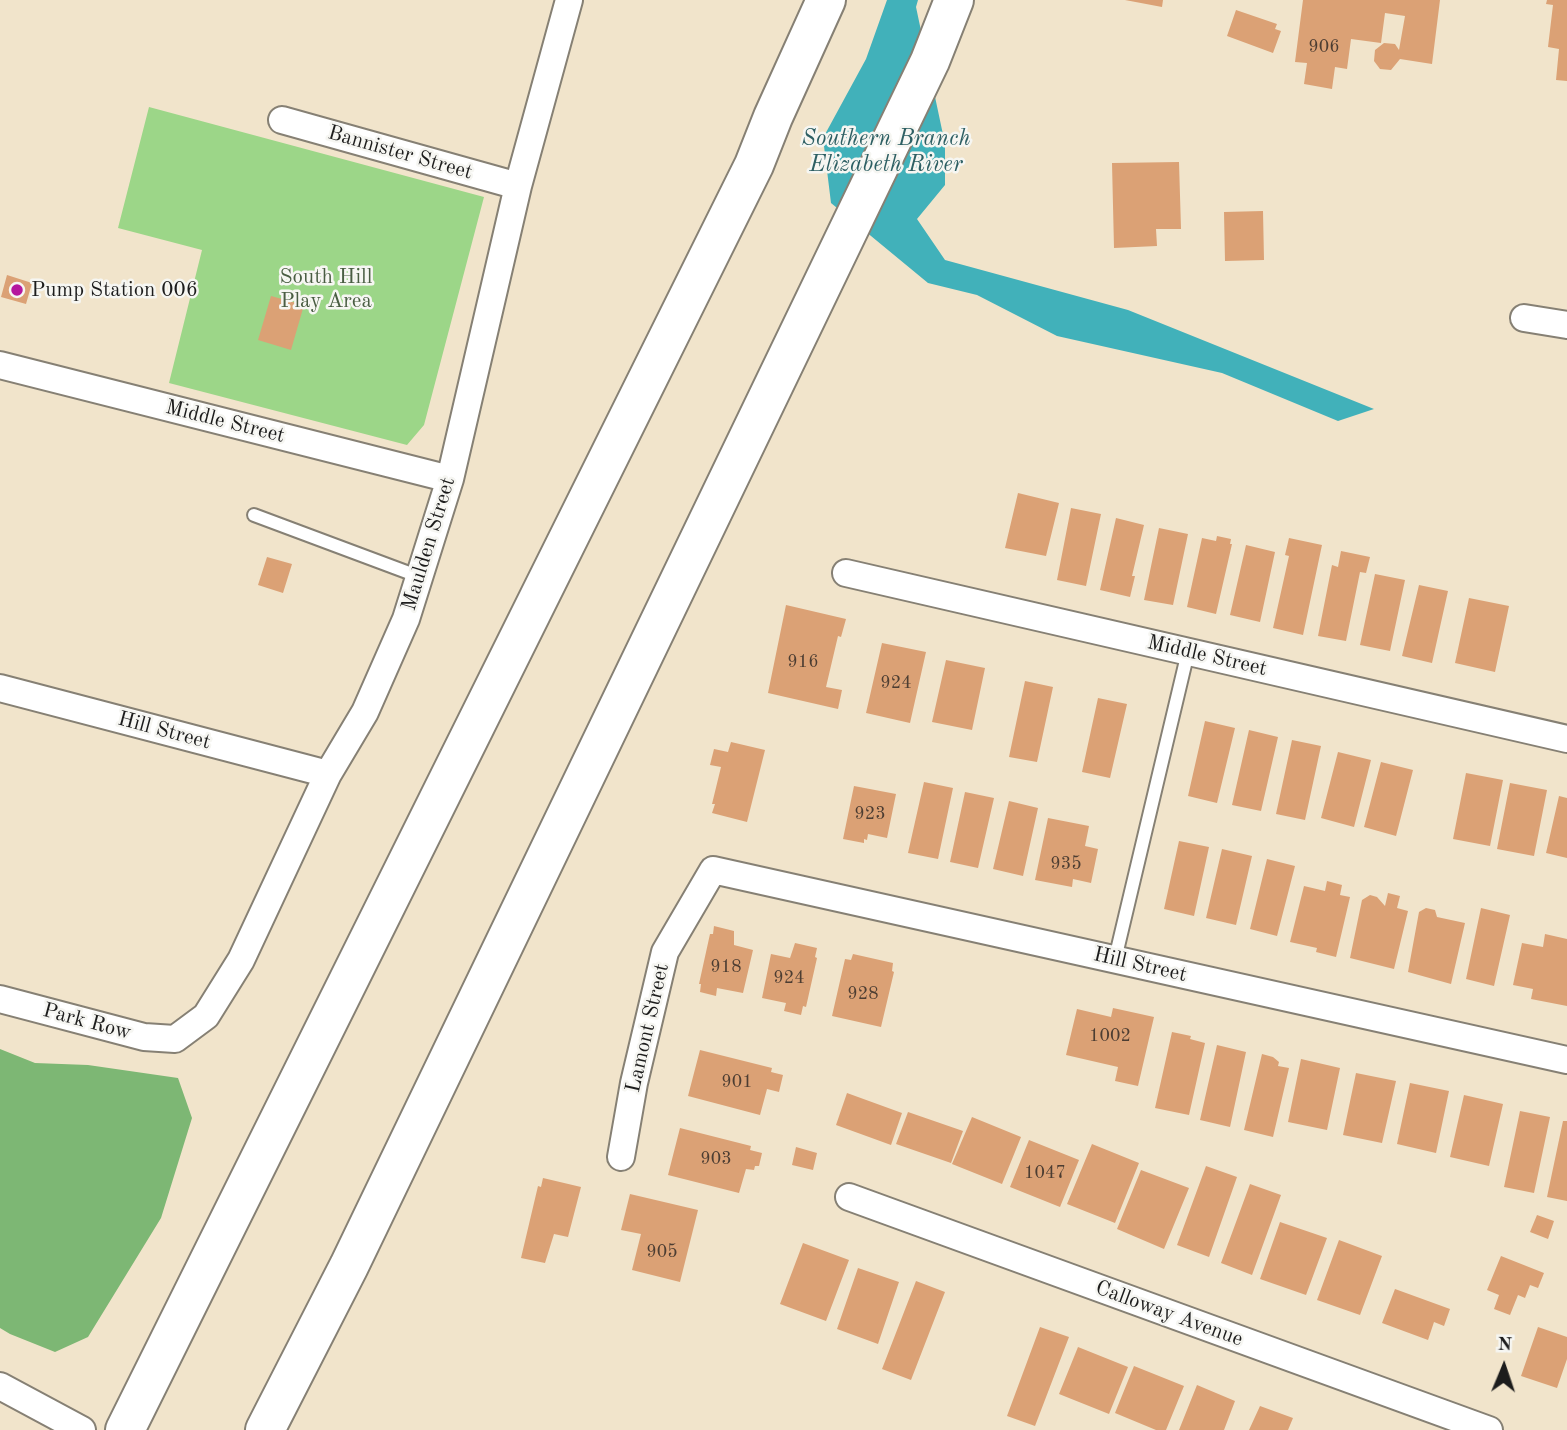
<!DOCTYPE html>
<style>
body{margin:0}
#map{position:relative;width:1567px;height:1430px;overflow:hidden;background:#f1e4cb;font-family:"Old Standard TT",serif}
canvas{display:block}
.north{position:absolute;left:1469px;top:1332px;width:70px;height:70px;-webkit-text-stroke:5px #f6f6f2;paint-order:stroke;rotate:2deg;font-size:19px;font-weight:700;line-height:28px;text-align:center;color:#1c1c1c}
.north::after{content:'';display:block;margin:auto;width:24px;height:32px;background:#1c1c1c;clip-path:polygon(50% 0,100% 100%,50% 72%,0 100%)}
</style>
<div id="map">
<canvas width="1567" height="1430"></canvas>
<div class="north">N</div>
</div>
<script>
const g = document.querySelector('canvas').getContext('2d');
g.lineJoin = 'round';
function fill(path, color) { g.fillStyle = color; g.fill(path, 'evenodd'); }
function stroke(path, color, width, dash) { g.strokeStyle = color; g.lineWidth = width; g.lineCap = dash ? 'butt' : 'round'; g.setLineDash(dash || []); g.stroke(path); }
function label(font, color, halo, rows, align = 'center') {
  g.font = font + ' "Old Standard TT",serif'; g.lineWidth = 5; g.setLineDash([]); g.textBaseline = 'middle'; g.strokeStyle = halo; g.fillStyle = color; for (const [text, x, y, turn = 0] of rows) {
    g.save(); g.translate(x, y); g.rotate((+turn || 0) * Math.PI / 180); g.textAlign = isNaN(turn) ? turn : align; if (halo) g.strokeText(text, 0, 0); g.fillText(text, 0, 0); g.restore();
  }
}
const green = new Path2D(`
 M149 107 484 197 424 425 407 445 169 383 202 250 118 228Z`);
const forest = new Path2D(`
 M0 1049 35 1063 88 1065 178 1078 192 1118 161 1218 88 1337 55 1352 10 1334 0 1328Z`);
const water = new Path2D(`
 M887 0H918L916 7 945 144V185L917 219 945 260 1128 310 1374 409 1338 421 1222 373 1057 336 977 295 928 283 831 203 823 138 866 59Z`);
const building = new Path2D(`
 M1125 0H1163L1162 7Z
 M1303 0H1440L1432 64 1400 59 1391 70 1380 69 1374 61 1375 50 1384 43 1395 44 1399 50 1405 16 1385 13 1381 43 1351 39 1347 69 1335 67 1332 89 1304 84 1307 63 1295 62Z
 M1547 0H1567V81L1556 80 1559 49 1548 47 1553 5 1546 4Z
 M1236 10 1277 24 1275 29 1281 31 1273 53 1227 36Z
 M1179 162 1181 229H1156L1157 246 1114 248 1112 163Z
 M1263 211 1264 260 1225 261 1224 212Z
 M7 275 32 283 26 304 1 297Z
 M271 296 304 305 291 350 258 340Z
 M1018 493 1059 503 1046 556 1005 548Z
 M1071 508 1101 514 1086 586 1057 580Z
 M1116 518 1144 525 1132 576H1135L1130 597 1100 590Z
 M1159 528 1188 534 1173 605 1144 600Z
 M1217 536 1231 539 1230 544H1232L1216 614 1187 607 1202 538 1216 541Z
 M1289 538 1322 545 1303 635 1273 628 1289 556 1285 555Z
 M1246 545 1275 552 1260 622 1230 615Z
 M1341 551 1370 557 1366 573 1360 572 1346 641 1318 636 1332 565 1338 567Z
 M267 557 292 564 283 593 258 585Z
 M1375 574 1405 580 1390 651 1360 645Z
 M1419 585 1448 591 1432 663 1402 656Z
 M1469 598 1509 606 1495 672 1455 663Z
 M786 605 846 619 841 637 838 636 826 687 842 690 838 709 768 693Z
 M882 643 926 652 910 723 866 713Z
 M946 660 985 668 972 730 932 722Z
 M1025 681 1053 687 1037 762 1009 757Z
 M1098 698 1127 704 1110 778 1082 772Z
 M1205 721 1235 728 1217 803 1188 796Z
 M1249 730 1278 737 1261 811 1232 805Z
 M1292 740 1321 746 1305 820 1276 814Z
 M731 742 765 750 747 822 712 813 715 804H712L721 767 710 765 714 749 728 752Z
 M1338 752 1371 760 1354 827 1321 818Z
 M1381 762 1413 770 1396 836 1364 827Z
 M1466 773 1503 780 1490 846 1453 839Z
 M924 782 953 788 938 859 908 853Z
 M1510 783 1547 790 1534 856 1497 849Z
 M854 786 896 794 887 838 868 834 867 840 864 839V843L843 839Z
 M965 792 994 798 978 868 950 862Z
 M1559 796 1567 798V858L1546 853Z
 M1009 801 1038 808 1023 876 993 869Z
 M1048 818 1089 826 1085 846 1098 849 1091 883 1073 879 1072 887 1035 880Z
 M1179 841 1209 847 1194 916 1164 909Z
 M1222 849 1252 856 1236 925 1206 918Z
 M1267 859 1295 866 1277 936 1250 929Z
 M1327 881 1342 885 1340 895 1350 897 1336 957 1316 952 1317 948 1290 942 1304 886 1325 891Z
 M1388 893 1400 896 1397 908 1408 911 1394 969 1350 958 1362 900 1370 895 1377 897 1385 906Z
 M1426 908 1435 910 1437 917 1465 923 1451 984 1408 972 1419 912Z
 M1481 908 1510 915 1494 986 1466 979Z
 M714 926 734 931V945L753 950 743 993 717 988 716 996 700 992 701 984H699L710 934H713Z
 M1545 934 1567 939V1006L1531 999 1533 989 1513 985 1522 943 1543 947Z
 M795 943 817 948 815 957 817 958 806 1007 803 1006 801 1015 784 1011 786 1003 762 998 771 954 790 958Z
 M853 954 893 963 892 971 894 972 881 1027 832 1016 845 959 851 960Z
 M1113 1008 1154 1017 1138 1086 1115 1081 1118 1067 1066 1055 1077 1009 1111 1017Z
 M1172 1032 1191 1036 1190 1039 1205 1043 1189 1115 1155 1108Z
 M1217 1045 1246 1052 1230 1127 1200 1120Z
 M700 1050 772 1068 771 1072 783 1075 779 1092 767 1089 760 1115 688 1096Z
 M1262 1054 1273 1057 1279 1062 1278 1066 1289 1068 1273 1137 1244 1130Z
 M1301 1059 1340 1068 1327 1130 1288 1122Z
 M1356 1073 1396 1081 1382 1143 1343 1135Z
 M1410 1083 1449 1091 1436 1153 1397 1144Z
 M847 1093 902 1113 891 1145 836 1125Z
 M1464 1095 1503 1104 1489 1166 1450 1157Z
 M1520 1111 1550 1117 1534 1193 1504 1187Z
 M908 1112 963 1131 951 1163 896 1144Z
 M972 1117 1021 1137 1002 1184 952 1164Z
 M1563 1121H1567V1201L1547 1197Z
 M680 1128 751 1146 750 1150 762 1153 759 1166H755L754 1170 746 1169 739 1193 668 1175Z
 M1029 1140 1079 1160 1060 1207 1010 1187Z
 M1092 1144 1139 1163 1115 1223 1067 1204Z
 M796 1147 817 1153 813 1170 792 1165Z
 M1206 1166 1237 1177 1209 1257 1177 1245Z
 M1141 1170 1189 1188 1164 1249 1117 1229Z
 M543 1178 581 1187 568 1237 554 1234 545 1263 521 1258 538 1186 541 1187Z
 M1250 1184 1281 1195 1252 1275 1221 1263Z
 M630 1194 698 1210 680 1282 632 1270 641 1234 621 1230Z
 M1537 1215 1554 1221 1548 1239 1530 1232Z
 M1280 1222 1327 1238 1306 1295 1260 1279Z
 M1339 1240 1382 1256 1360 1315 1317 1300Z
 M803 1243 849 1260 826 1321 780 1304Z
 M1501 1256 1544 1273 1538 1288 1530 1285 1525 1298 1518 1295 1510 1315 1494 1309 1499 1295 1487 1290Z
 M858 1268 899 1282 878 1344 837 1329Z
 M916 1281 945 1292 911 1380 882 1369Z
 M1395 1289 1450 1309 1444 1326 1434 1322 1428 1340 1382 1323Z
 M1040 1327 1069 1337 1035 1426 1007 1416Z
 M1538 1327 1567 1337V1359L1557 1388 1521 1376Z
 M1078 1347 1128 1367 1109 1414 1059 1394Z
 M1134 1366 1184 1386 1166 1430H1156L1115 1413Z
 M1197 1385 1235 1401 1224 1430H1179Z
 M1260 1406 1293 1418 1288 1430H1249Z`);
const service = new Path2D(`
 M254 515 420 577
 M1115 959 1188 652`);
const minor = new Path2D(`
 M282 120 518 186
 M1524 318 1567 325
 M0 365 450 479
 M846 573 1567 739
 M0 688 328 774
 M0 999 144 1037 175 1039 206 1016 241 960 328 774 365 712 406 619 450 479 518 186 569 0
 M621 1157 634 1083 665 952 713 870 1567 1060
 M849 1197 1489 1430
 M0 1386 82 1430`);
const motorway = new Path2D(`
 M125 1430 754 165 773 117 826 0
 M265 1430 349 1266 930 61 954 0`);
const markers = [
 [17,290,7,"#b5179e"]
];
const numberNames = [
 ["906",1324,47],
 ["916",803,662],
 ["924",896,683],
 ["923",870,814],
 ["935",1066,864],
 ["918",726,967],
 ["924",789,978],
 ["928",863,994],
 ["1002",1110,1036],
 ["901",737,1082],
 ["903",716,1159],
 ["1047",1045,1173],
 ["905",662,1252]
];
const streetNames = [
 ["Bannister Street",400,153,16],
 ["Middle Street",225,422,14],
 ["Maulden Street",429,544,-73],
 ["Middle Street",1207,656,13],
 ["Hill Street",164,731,15],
 ["Hill Street",1140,965,13],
 ["Park Row",87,1022,15],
 ["Lamont Street",648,1028,-77],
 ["Calloway Avenue",1169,1314,20]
];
const parkNames = [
 ["South Hill",326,277],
 ["Play Area",326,301]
];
const poiNames = [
 ["Pump Station 006",31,290]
];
const waterNames = [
 ["Southern Branch",886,139],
 ["Elizabeth River",886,165]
];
fill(green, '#9cd688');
fill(forest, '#7db774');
fill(water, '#41b1ba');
fill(building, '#dba175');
stroke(service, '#868074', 16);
stroke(minor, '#868074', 30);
stroke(motorway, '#868074', 42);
stroke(service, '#fff', 12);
stroke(minor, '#fff', 26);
stroke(motorway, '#fff', 38);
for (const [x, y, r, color] of markers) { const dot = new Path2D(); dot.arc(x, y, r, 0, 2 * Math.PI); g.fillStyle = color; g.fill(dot); stroke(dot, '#f6f6f2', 2.5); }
label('18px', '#4c3d32', null, numberNames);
label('21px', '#1c1c1c', '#f6f6f2', streetNames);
label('21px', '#495d42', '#f6f6f2', parkNames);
label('21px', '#1c1c1c', '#f6f6f2', poiNames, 'left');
label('italic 23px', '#2d5f63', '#f6f6f2', waterNames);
</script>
